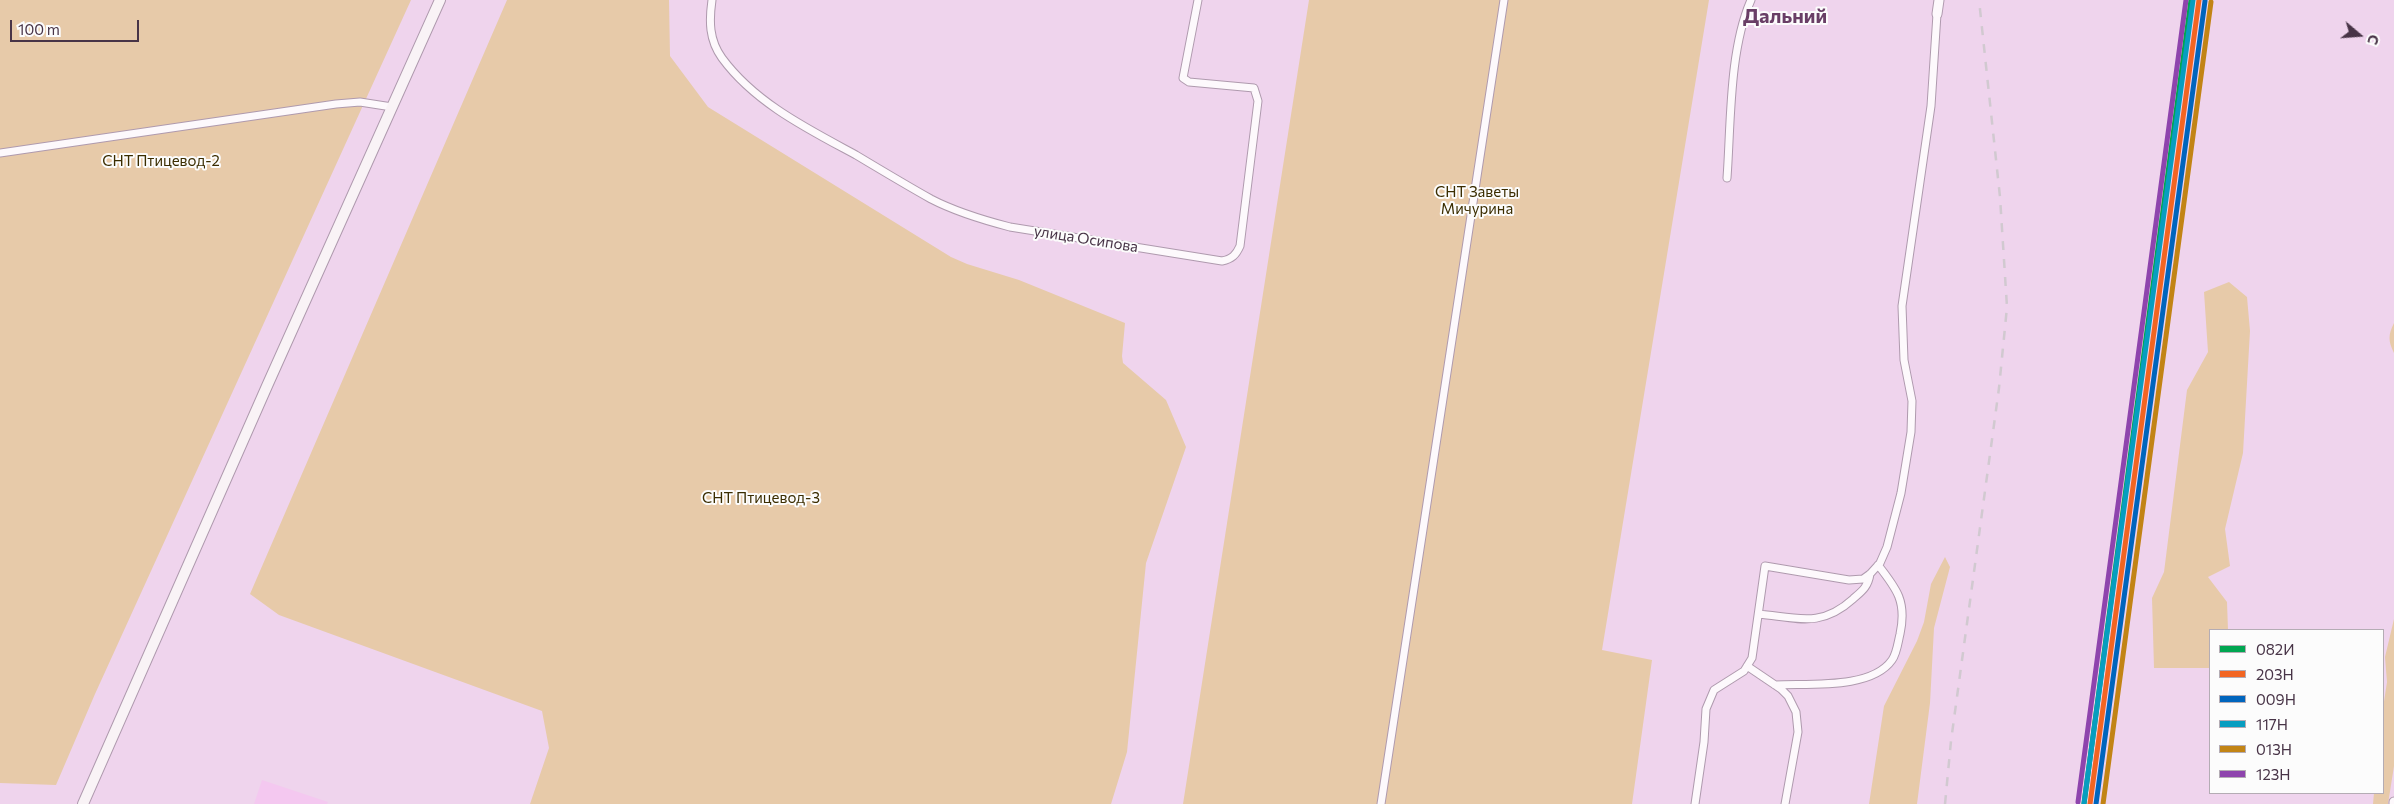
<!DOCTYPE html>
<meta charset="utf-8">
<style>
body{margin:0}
#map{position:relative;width:2394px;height:804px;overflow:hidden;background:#efd4ed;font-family:Commissioner,sans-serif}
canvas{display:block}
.legend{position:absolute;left:2209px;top:629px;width:175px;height:165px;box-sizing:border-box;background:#fcfcfc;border:1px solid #b4acb4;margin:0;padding:6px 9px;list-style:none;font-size:15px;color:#483447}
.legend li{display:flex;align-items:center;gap:10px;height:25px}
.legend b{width:25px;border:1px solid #b4acb4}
.north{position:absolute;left:2334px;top:10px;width:50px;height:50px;-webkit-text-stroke:4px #fcfcfc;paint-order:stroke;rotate:108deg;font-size:14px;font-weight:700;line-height:20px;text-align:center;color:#483447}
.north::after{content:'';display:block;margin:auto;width:18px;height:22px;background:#483447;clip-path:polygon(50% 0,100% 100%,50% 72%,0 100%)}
.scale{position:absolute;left:10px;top:20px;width:129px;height:22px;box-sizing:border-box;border:2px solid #483447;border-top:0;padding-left:6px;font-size:15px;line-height:18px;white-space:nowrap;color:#483447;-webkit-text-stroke:4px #fcfcfc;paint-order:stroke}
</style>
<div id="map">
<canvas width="2394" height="804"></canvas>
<ul class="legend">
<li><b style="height:6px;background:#00a651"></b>082И</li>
<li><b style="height:6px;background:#f26522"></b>203Н</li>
<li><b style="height:6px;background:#0065bd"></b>009Н</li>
<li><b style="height:6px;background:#079dc0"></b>117Н</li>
<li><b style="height:6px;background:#c28415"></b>013Н</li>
<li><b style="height:6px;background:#8e44ad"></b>123Н</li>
</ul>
<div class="north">С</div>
<div class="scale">100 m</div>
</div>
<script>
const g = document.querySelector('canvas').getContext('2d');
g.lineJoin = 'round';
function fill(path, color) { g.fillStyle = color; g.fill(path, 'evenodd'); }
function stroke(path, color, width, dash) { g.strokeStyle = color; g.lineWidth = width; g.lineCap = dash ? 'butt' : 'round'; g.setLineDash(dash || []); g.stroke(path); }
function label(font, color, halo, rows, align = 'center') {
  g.font = font + ' Commissioner,sans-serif'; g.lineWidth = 4; g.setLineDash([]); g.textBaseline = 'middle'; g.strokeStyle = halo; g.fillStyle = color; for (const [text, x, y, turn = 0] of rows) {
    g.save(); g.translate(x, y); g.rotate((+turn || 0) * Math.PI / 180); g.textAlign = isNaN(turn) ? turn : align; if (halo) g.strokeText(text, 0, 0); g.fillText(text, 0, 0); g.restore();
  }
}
const built = new Path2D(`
 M262 780 328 802 327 804H254Z`);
const green = new Path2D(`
 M0 0H411L95 694 56 785 0 783Z
 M507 0H669L670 56 708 107 951 257 967 264 1019 280 1125 323 1122 356 1123 363 1166 400 1186 447 1146 563 1127 752 1111 804H530L549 748 542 711 279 615 250 594Z
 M1309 0H1709L1602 650 1652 660 1632 804H1183Z
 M2229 282 2247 297 2250 331 2243 453 2225 529 2230 566 2208 577 2227 602 2228 630H2210V668H2154L2152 598 2164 572 2187 390 2208 352 2204 292Z
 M2394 323V353C2388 341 2388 335 2394 323Z
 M1945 557 1950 567 1934 628 1930 703 1917 804H1869L1884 706 1917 641 1924 622 1931 584Z
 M2394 619V766L2388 804H2373L2374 793H2383V708L2387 682 2385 657Z`);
const minor = new Path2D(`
 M712 0C709 21 709 40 722 58 755 103 808 129 856 155 881 170 906 185 931 199 956 212 983 220 1010 227L1222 261C1232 259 1236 255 1240 246L1258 101 1254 88 1189 82 1183 78 1198 0
 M0 153 336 104 360 102 392 107
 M1727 178C1731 123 1729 50 1751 0
 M1759 614C1798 618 1821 628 1853 599 1862 591 1868 587 1870 574
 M1747 666 1781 689 1788 696 1796 712 1798 732 1785 804
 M1775 685C1807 683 1871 690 1892 660 1897 653 1898 642 1900 634 1907 602 1897 589 1878 565
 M1381 804 1504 0
 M1695 804 1704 742 1706 709 1714 690 1744 671 1752 658 1765 566 1849 580 1863 579 1870 574 1880 563 1887 547 1901 493 1911 432 1912 401 1904 360 1902 306 1931 106 1937 14`);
const tertiary = new Path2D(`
 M1937 14 1939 0
 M2394 804V802`);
const secondary = new Path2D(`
 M83 804 267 386 440 0`);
const rail = new Path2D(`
 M1945 804 1951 741 1999 388 2007 307 2000 197 1979 0`);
const rail1 = new Path2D(`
 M2084 804 2191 0`);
const rail2 = new Path2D(`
 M2090 804 2199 0`);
const rail3 = new Path2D(`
 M2096 804 2205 1`);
const rail4 = new Path2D(`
 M2084 803 2193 0`);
const rail5 = new Path2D(`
 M2103 804 2211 2`);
const rail6 = new Path2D(`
 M2078 802 2186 0`);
const parkNames = [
 ["СНТ Птицевод-2",161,161],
 ["СНТ Заветы",1477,192],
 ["Мичурина",1477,209],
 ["СНТ Птицевод-3",761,498]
];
const streetNames = [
 ["улица Осипова",1086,239,9]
];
const districtNames = [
 ["Дальний",1785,16]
];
fill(built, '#f4c8f0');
fill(green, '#e7caa9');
stroke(minor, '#af9aae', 9);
stroke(tertiary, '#af9aae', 11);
stroke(secondary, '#af9aae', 12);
stroke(minor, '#fdf9fc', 7);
stroke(tertiary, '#fdf9fc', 9);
stroke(secondary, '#f9f3f6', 10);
stroke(rail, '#d1c9d0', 2.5, [9, 9]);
stroke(rail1, '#00a651', 5);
stroke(rail2, '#f26522', 5);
stroke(rail3, '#0065bd', 5);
stroke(rail4, '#079dc0', 5);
stroke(rail5, '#c28415', 5);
stroke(rail6, '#8e44ad', 5);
label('15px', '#3b2d00', '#fcfcfc', parkNames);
label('15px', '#483447', '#fcfcfc', streetNames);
label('bold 20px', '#693e66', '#fcfcfc', districtNames);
</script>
